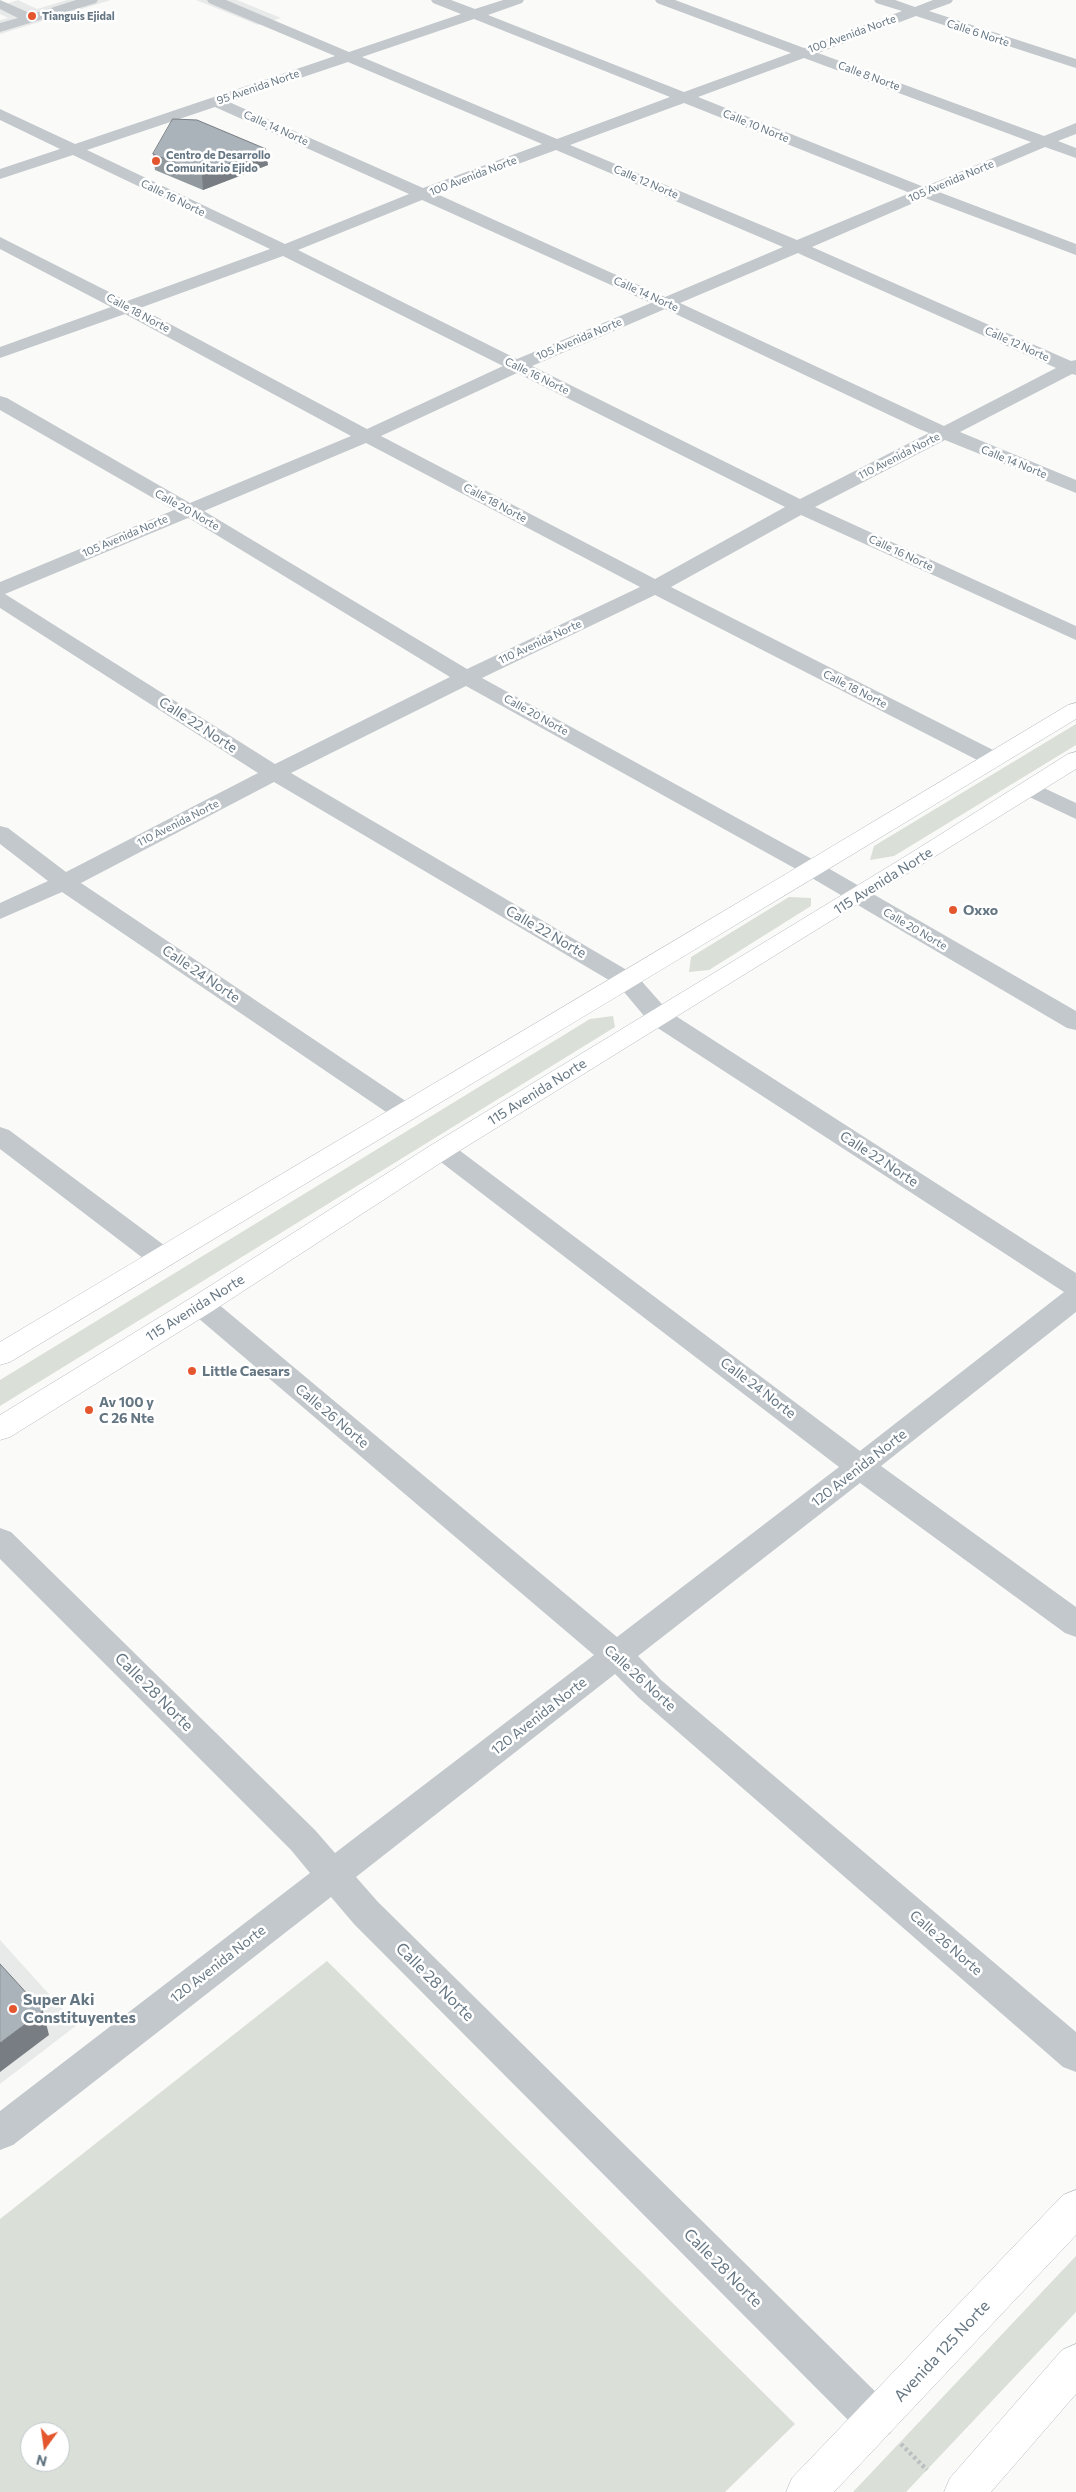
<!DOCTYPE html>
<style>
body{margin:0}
#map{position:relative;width:1076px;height:2492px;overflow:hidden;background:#fafaf8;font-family:Commissioner,sans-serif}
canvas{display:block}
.north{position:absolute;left:20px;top:2422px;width:50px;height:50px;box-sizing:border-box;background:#fff;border:1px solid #c1c8cd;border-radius:50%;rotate:194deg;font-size:14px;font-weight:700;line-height:20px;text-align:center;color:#657683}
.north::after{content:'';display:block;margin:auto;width:18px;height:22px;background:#e4572e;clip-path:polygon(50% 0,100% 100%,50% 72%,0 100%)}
</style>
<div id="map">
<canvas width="1076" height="2492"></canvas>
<div class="north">N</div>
</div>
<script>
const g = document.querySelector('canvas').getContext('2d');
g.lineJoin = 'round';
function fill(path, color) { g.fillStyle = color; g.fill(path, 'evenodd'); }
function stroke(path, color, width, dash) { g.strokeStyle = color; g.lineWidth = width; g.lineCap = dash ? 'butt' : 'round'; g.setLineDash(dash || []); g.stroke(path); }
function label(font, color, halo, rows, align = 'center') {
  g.font = font + ' Commissioner,sans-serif'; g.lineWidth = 5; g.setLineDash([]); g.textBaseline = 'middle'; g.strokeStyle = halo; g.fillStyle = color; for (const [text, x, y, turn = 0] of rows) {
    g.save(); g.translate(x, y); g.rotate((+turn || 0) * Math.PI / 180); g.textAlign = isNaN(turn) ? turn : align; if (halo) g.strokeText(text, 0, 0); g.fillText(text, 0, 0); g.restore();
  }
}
const built = new Path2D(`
 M18 0 37 9 67 0H111L0 34V20L8 18 0 14V6Z
 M196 0H237L281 18 258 25Z
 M0 1940 77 2025 0 2084Z`);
const green = new Path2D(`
 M1076 724V745L894 856 870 860 874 846Z
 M789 897 811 898V906L709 970 689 972 691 957Z
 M613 1016 615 1027 0 1406V1380L590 1019Z
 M327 1961 795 2424 725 2492H0V2219ZM30 2432H60V2462H30Z
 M1076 2256V2312L906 2492H853Z`);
const path = new Path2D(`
 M901 2444 927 2470`);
const street = new Path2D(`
 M0 0 32 14 76 0H98L96 3 0 32V23L18 18 0 9Z
 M207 0H226L349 52 461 14 433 3 431 0H451L475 9 503 0H524L522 3 488 15 684 92 791 53 657 3 655 0H675L804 48 902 11 876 3 874 0H895L915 7 933 0H953L951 3 929 11 1076 59V68L916 16 818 53 1044 136 1076 123V134L1058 141 1076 148V158L1045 147 939 192 1076 244V255L925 198 812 247 1071 361 1076 360V375L1072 374 960 432 1076 480V493L945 440 815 507 1076 626V640L801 515 671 587 1001 754 1004 759 1001 764 993 766 985 764 655 595 482 678 821 864 1076 1011V1030L1067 1028 805 874 466 686 291 773 637 976 668 1011 1076 1273V1312L881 1466 1076 1607V1637L1065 1633 860 1483 638 1656 661 1680 1076 2032V2072L1063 2067 639 1698 615 1674 356 1877 378 1902 890 2406 896 2420 890 2434 876 2440 862 2434 354 1924 331 1897 13 2145 0 2150V2111L310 1873 291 1850 0 1559V1528L11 1532 315 1830 335 1853 594 1655 191 1312 187 1305 191 1298 201 1295 211 1298 617 1637 839 1467 433 1156 429 1150 433 1144 442 1141 451 1144 860 1451 1064 1292 650 1023 619 986 274 782 81 883 413 1106 417 1112 413 1118 404 1121 395 1118 62 892 0 919V903L48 881 0 844V826L8 828 66 872 258 773 0 608V582L174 510 0 410V396L7 398 190 503 351 436 125 314 0 358V347L111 307 0 249V237L127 301 270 249 73 155 0 179V169L60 149 0 120V109L75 144 335 56 209 3ZM474 19 670 97 557 139 362 57ZM804 58 1031 142 924 187 698 97ZM348 62 542 144 423 188 229 102ZM684 103 910 193 797 240 570 145ZM215 107 409 194 285 244 87 150ZM556 150 783 247 665 297 437 194ZM422 200 651 303 517 359 298 250ZM798 253 802 255 1056 368 944 426 680 303ZM283 256 503 366 367 429 140 308ZM665 309 919 429 929 433 800 499 532 366ZM517 373 785 507 655 579 381 436ZM366 443 640 587 467 669 204 511ZM188 518 192 520 450 677 275 764 5 594Z
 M1031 782 1076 803V819L1023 794 1020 789 1023 784Z
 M0 1127 9 1130 172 1251 176 1258 172 1265 162 1268 152 1265 0 1149Z`);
const secondary = new Path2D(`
 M1076 2190V2235L834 2492H786L792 2478 1063 2195Z
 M1076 2344V2394L991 2492H944L950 2478 1062 2350Z`);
const primary = new Path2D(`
 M1076 703V719C721 935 365 1147 10 1362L0 1365V1342C356 1129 713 919 1068 705Z
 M1076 752V769L451 1156 211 1312 10 1437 0 1440V1415L191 1298 433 1144 911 853 1068 754Z`);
const wall = new Path2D(`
 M153 154 268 165 203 190 155 170Z`);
const shadedWall = new Path2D(`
 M266 149 268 165 203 190 202 174Z
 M43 2011 49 2035 0 2072V2043Z`);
const building = new Path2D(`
 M173 119 197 120 266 149 202 174 153 154Z
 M0 1964 43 2011 0 2043Z`);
const markers = [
 [32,16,5,"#e4572e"],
 [156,161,5,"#e4572e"],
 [953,910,5,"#e4572e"],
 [192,1371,5,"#e4572e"],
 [89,1410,5,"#e4572e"],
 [13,2009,5,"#e4572e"]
];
const farPoinames = [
 ["Tianguis Ejidal",42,16],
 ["Centro de Desarrollo",166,155],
 ["Comunitario Ejido",166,168]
];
const farStreetnames = [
 ["Calle 6 Norte",978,33,18],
 ["100 Avenida Norte",852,34,-20],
 ["Calle 8 Norte",869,76,20],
 ["95 Avenida Norte",258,87,-19],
 ["Calle 10 Norte",756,126,22],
 ["Calle 14 Norte",276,128,24],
 ["100 Avenida Norte",473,176,-21],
 ["105 Avenida Norte",951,181,-23],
 ["Calle 12 Norte",646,182,23],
 ["Calle 16 Norte",173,198,26],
 ["Calle 14 Norte",646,294,24],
 ["Calle 18 Norte",138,313,28],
 ["105 Avenida Norte",579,339,-23],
 ["Calle 12 Norte",1017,344,24],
 ["Calle 16 Norte",537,376,26],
 ["110 Avenida Norte",899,456,-27],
 ["Calle 14 Norte",1014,462,22],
 ["Calle 18 Norte",495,503,28],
 ["Calle 20 Norte",187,510,29],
 ["105 Avenida Norte",125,536,-23],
 ["Calle 16 Norte",901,553,25],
 ["110 Avenida Norte",540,642,-25],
 ["Calle 18 Norte",855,689,27],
 ["Calle 20 Norte",536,715,29],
 ["110 Avenida Norte",178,823,-27],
 ["Calle 20 Norte",915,929,30]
];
const streetNames = [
 ["Calle 22 Norte",198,725,33],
 ["115 Avenida Norte",883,881,-32],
 ["Calle 22 Norte",546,932,30],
 ["Calle 24 Norte",201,974,34],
 ["115 Avenida Norte",537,1092,-32],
 ["Calle 22 Norte",879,1159,33],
 ["115 Avenida Norte",195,1308,-32],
 ["Calle 24 Norte",758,1388,37],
 ["Calle 26 Norte",332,1416,40],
 ["120 Avenida Norte",859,1468,-38],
 ["Calle 26 Norte",640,1678,42],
 ["120 Avenida Norte",539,1716,-38],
 ["Calle 26 Norte",946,1943,41],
 ["120 Avenida Norte",218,1964,-38]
];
const poiNames = [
 ["Oxxo",963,910],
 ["Little Caesars",202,1371],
 ["Av 100 y",99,1402],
 ["C 26 Nte",99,1418]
];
const nearStreetnames = [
 ["Calle 28 Norte",154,1692,45],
 ["Calle 28 Norte",435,1982,45],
 ["Calle 28 Norte",723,2268,45],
 ["Avenida 125 Norte",942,2351,-47]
];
const nearPoinames = [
 ["Super Aki",23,2000],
 ["Constituyentes",23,2018]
];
fill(built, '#e8e9e9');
fill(green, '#dadfd7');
stroke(secondary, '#b3babf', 1);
stroke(primary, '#b5babe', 1);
stroke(path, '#bbbfc2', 4.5, [3, 3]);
fill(street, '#c3c8cc');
fill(secondary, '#fff');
fill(primary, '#fff');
fill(wall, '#929a9f');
fill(shadedWall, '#777d82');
fill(building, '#aab3b9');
stroke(building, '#777d82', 1);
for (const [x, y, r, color] of markers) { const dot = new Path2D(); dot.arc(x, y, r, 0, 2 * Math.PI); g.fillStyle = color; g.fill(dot); stroke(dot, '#fff', 2); }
label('bold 11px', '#657683', '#fff', farPoinames, 'left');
label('11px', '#657683', '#fff', farStreetnames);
label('14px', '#657683', '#fff', streetNames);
label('bold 14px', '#657683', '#fff', poiNames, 'left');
label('16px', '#657683', '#fff', nearStreetnames);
label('bold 16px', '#657683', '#fff', nearPoinames, 'left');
</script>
